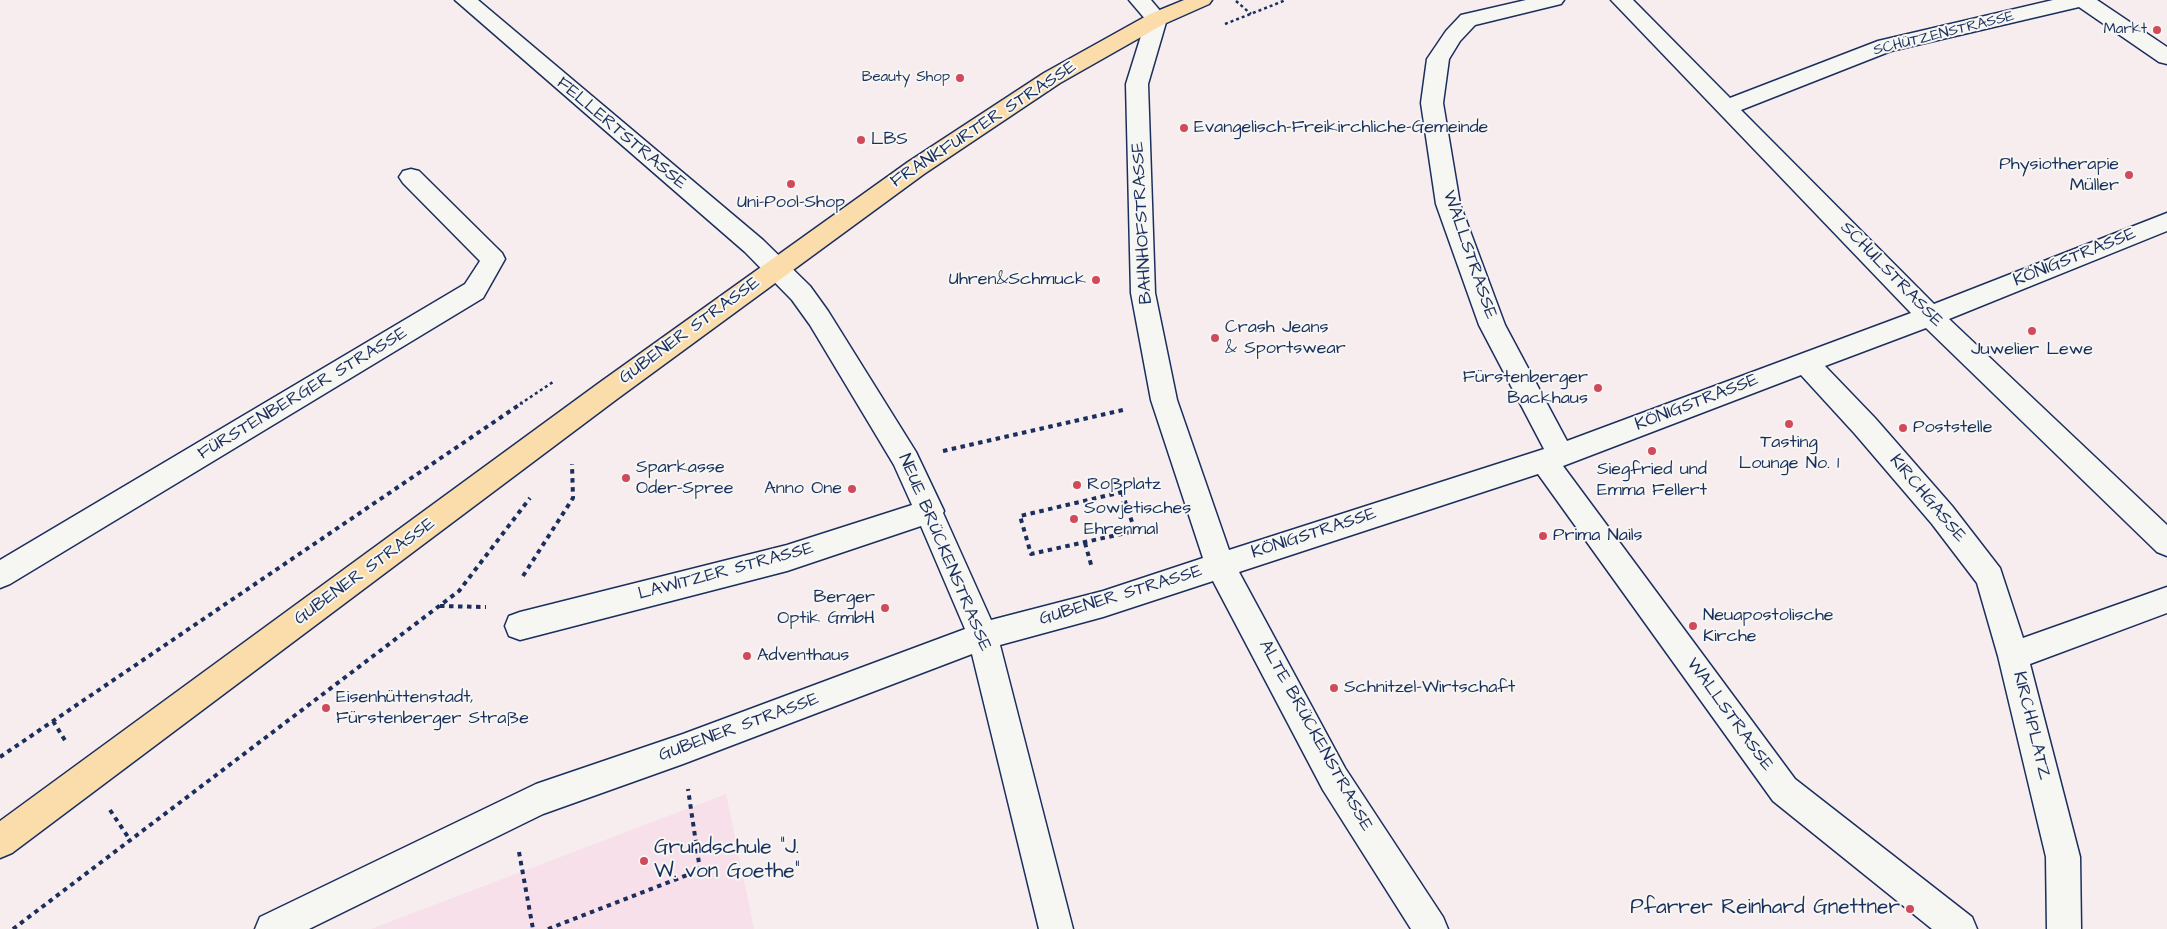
<!DOCTYPE html>
<meta charset="utf-8">
<style>
body{margin:0}
canvas{display:block;background:#f7ecee}
</style>
<canvas width="2167" height="929"></canvas>
<script>
const g = document.querySelector('canvas').getContext('2d');
g.lineJoin = 'round';
function fill(path, color) { g.fillStyle = color; g.fill(path, 'evenodd'); }
function stroke(path, color, width, dash) { g.strokeStyle = color; g.lineWidth = width; g.lineCap = dash ? 'butt' : 'round'; g.setLineDash(dash || []); g.stroke(path); }
function label(font, color, halo, rows, align = 'center') {
  g.font = font + ' "Architects Daughter",sans-serif'; g.lineWidth = 4; g.setLineDash([]); g.textBaseline = 'middle'; g.strokeStyle = halo; g.fillStyle = color; for (const [text, x, y, turn = 0] of rows) {
    g.save(); g.translate(x, y); g.rotate((+turn || 0) * Math.PI / 180); g.textAlign = isNaN(turn) ? turn : align; if (halo) g.strokeText(text, 0, 0); g.fillText(text, 0, 0); g.restore();
  }
}
const built = new Path2D(`
 M726 794 754 929H371Z`);
const pathFar1 = new Path2D(`
 M1236 1 1251 14
 M1225 24 1286 0
 M520 404 553 382`);
const path = new Path2D(`
 M943 451 1127 409
 M1122 492 1135 531 1031 554 1020 516Z
 M1085 543 1092 568
 M523 576 573 498 572 464
 M440 606 486 607
 M53 721 66 742
 M0 757 522 403
 M110 810 130 840
 M519 852 533 929
 M13 929 459 591 530 498
 M548 929 700 870 688 789`);
const minor = new Path2D(`
 M455 0H478L763 240 810 286 828 311 916 452 944 511 943 513 991 620 1103 591 1203 558 1151 400 1131 293 1126 84 1146 20 1129 0H1151L1167 19 1148 84 1155 293 1177 400 1229 550 1544 449 1479 325 1436 204 1421 103 1427 59 1446 31 1461 15 1526 0H1564L1561 4 1475 25 1460 41 1449 59 1443 103 1460 204 1505 325 1567 441 1911 313 1611 0H1633L1730 98 1878 41 2053 0H2097L2167 47V64L2159 62 2079 7 1891 51 1741 110 1934 304 2167 213V231L1949 319 2167 525V556L2157 552 1926 328 1825 366 1875 418 1952 506 2000 568 2023 638 2167 587V613L2030 664 2080 857 2081 929H2047L2046 857 1998 656 1977 583 1932 524 1855 434 1801 375 1563 466 1795 779 1972 917 1977 929H1932L1773 801 1538 474 1239 572 1345 768 1443 917 1448 929H1411L1323 790 1213 581 1103 617 1000 645 1073 929H1039L972 654 683 764 543 814 309 929H255L260 917 536 784 683 734 965 629 921 526 787 571 520 640 509 636 505 626 509 616 520 612 787 545 912 505 894 465 810 325 792 300 745 252Z
 M411 169 419 171 502 253 505 259 483 298 10 584 0 588V560L465 284 480 261 403 183 399 177 403 171Z`);
const major = new Path2D(`
 M1184 0H1212L1209 4 1164 24 1060 83 924 174 617 399 12 853 0 858V821L599 383 908 162 1044 73 1150 14Z`);
const markers = [
 [2157,30,5,"#d1495b"],
 [960,78,5,"#d1495b"],
 [1184,128,5,"#d1495b"],
 [861,140,5,"#d1495b"],
 [2129,175,5,"#d1495b"],
 [791,184,5,"#d1495b"],
 [1096,280,5,"#d1495b"],
 [2032,331,5,"#d1495b"],
 [1215,338,5,"#d1495b"],
 [1598,388,5,"#d1495b"],
 [1789,424,5,"#d1495b"],
 [1903,428,5,"#d1495b"],
 [1652,451,5,"#d1495b"],
 [626,478,5,"#d1495b"],
 [1077,485,5,"#d1495b"],
 [852,489,5,"#d1495b"],
 [1074,519,5,"#d1495b"],
 [1543,536,5,"#d1495b"],
 [885,608,5,"#d1495b"],
 [1693,626,5,"#d1495b"],
 [747,656,5,"#d1495b"],
 [1334,688,5,"#d1495b"],
 [326,708,5,"#d1495b"],
 [644,861,5,"#d1495b"],
 [1910,909,5,"#d1495b"]
];
const farPoinames = [
 ["Markt",2147,30],
 ["Beauty Shop",950,78]
];
const farStreetnames = [
 ["SCHÜTZENSTRASSE",1944,34,-14]
];
const streetNames = [
 ["FRANKFURTER STRASSE",984,125,-33],
 ["FELLERTSTRASSE",621,134,40],
 ["BAHNHOFSTRASSE",1143,223,-93],
 ["WALLSTRASSE",1469,255,71],
 ["KÖNIGSTRASSE",2075,258,-22],
 ["SCHULSTRASSE",1891,275,46],
 ["GUBENER STRASSE",690,331,-36],
 ["FÜRSTENBERGER STRASSE",303,394,-31],
 ["KÖNIGSTRASSE",1697,403,-21],
 ["KIRCHGASSE",1927,499,50],
 ["KÖNIGSTRASSE",1314,534,-18],
 ["NEUE BRÜCKENSTRASSE",944,553,67],
 ["GUBENER STRASSE",365,572,-36],
 ["LAWITZER STRASSE",726,572,-15],
 ["GUBENER STRASSE",1121,596,-17],
 ["WALLSTRASSE",1729,715,54],
 ["KIRCHPLATZ",2031,726,76],
 ["GUBENER STRASSE",739,728,-20],
 ["ALTE BRÜCKENSTRASSE",1315,736,61]
];
const poiNames = [
 ["Evangelisch-Freikirchliche-Gemeinde",1194,128],
 ["LBS",871,140],
 ["Physiotherapie",2119,165,"right"],
 ["Müller",2119,186,"right"],
 ["Uni-Pool-Shop",791,203,"center"],
 ["Uhren&Schmuck",1086,280,"right"],
 ["Crash Jeans",1225,328],
 ["& Sportswear",1225,349],
 ["Juwelier Lewe",2032,350,"center"],
 ["Fürstenberger",1588,378,"right"],
 ["Backhaus",1588,399,"right"],
 ["Poststelle",1913,428],
 ["Tasting",1789,443,"center"],
 ["Lounge No. 1",1789,464,"center"],
 ["Sparkasse",636,468],
 ["Oder-Spree",636,489],
 ["Siegfried und",1652,470,"center"],
 ["Emma Fellert",1652,491,"center"],
 ["Roßplatz",1087,485],
 ["Anno One",842,489,"right"],
 ["Sowjetisches",1084,509],
 ["Ehrenmal",1084,530],
 ["Prima Nails",1553,536],
 ["Berger",875,598,"right"],
 ["Optik GmbH",875,619,"right"],
 ["Neuapostolische",1703,616],
 ["Kirche",1703,637],
 ["Adventhaus",757,656],
 ["Schnitzel-Wirtschaft",1344,688],
 ["Eisenhüttenstadt,",336,698],
 ["Fürstenberger Straße",336,719]
];
const nearPoinames = [
 ["Grundschule \"J.",654,849],
 ["W. von Goethe\"",654,873],
 ["Pfarrer Reinhard Gnettner",1900,909,"right"]
];
fill(built, '#f8e0ea');
stroke(minor, '#1b2f5e', 3);
stroke(major, '#1b2f5e', 3);
stroke(pathFar1, '#1b2f5e', 2.5, [3, 3]);
stroke(path, '#1b2f5e', 4, [4.5, 4.5]);
fill(minor, '#f6f6f2');
fill(major, '#fbddab');
for (const [x, y, r, color] of markers) { const dot = new Path2D(); dot.arc(x, y, r, 0, 2 * Math.PI); g.fillStyle = color; g.fill(dot); stroke(dot, '#f6f6f2', 2); }
label('15px', '#1b2f5e', '#f6f6f2', farPoinames, 'right');
label('15px', '#1b2f5e', '#f6f6f2', farStreetnames);
label('18px', '#1b2f5e', '#f6f6f2', streetNames);
label('18px', '#1b2f5e', '#f6f6f2', poiNames, 'left');
label('21px', '#1b2f5e', '#f6f6f2', nearPoinames, 'left');
</script>
